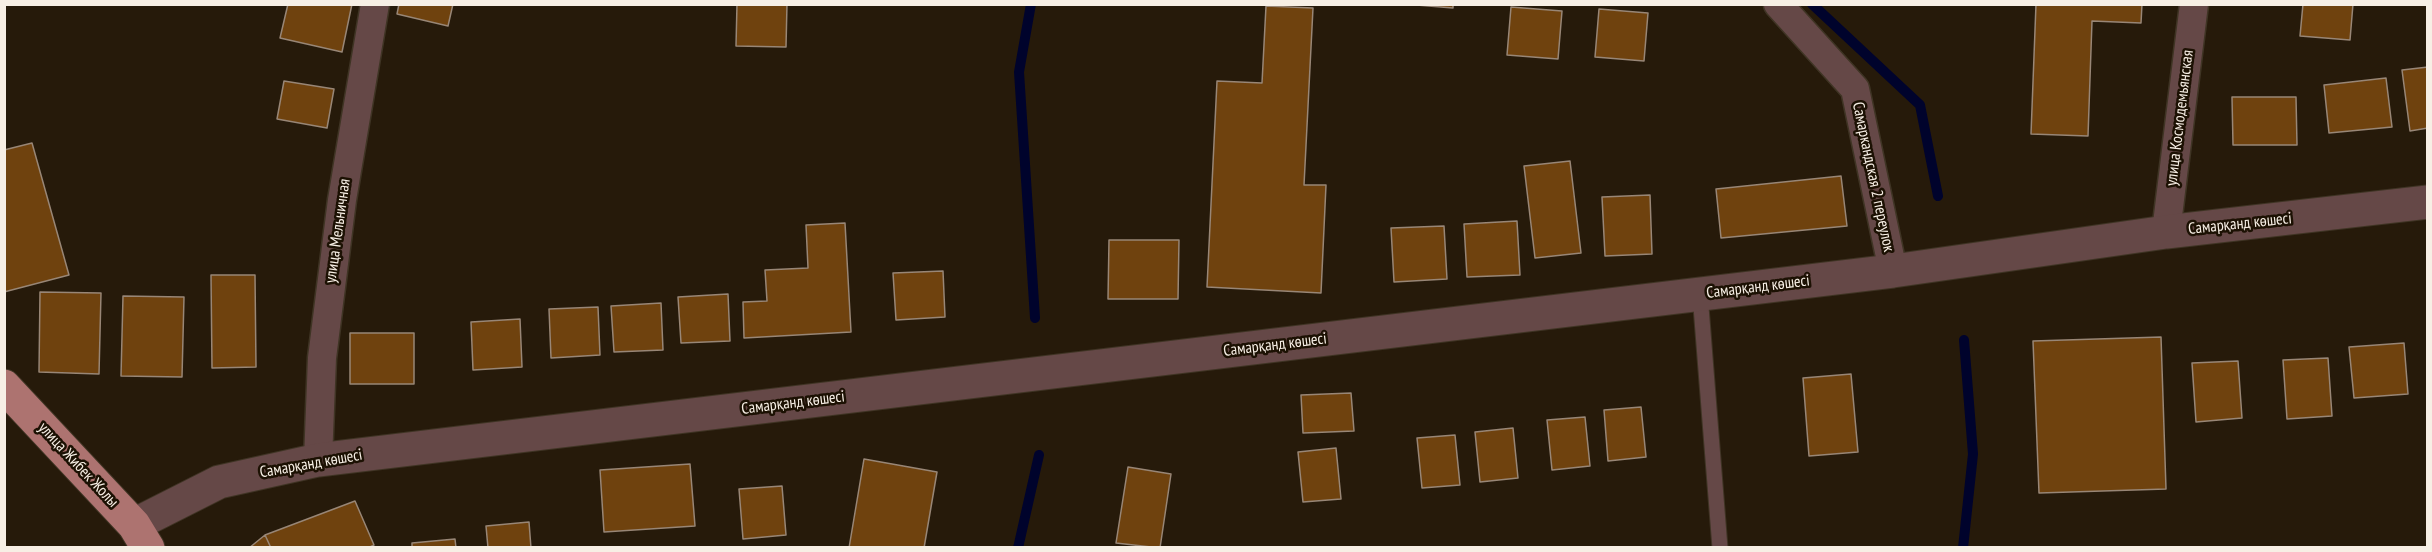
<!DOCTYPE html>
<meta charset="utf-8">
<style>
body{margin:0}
#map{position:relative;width:2432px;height:552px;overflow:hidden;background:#261a0a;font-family:"PT Sans Narrow",sans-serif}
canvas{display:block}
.frame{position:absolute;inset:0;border:6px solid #f7efe5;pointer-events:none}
</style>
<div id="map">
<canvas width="2432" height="552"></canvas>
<div class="frame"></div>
</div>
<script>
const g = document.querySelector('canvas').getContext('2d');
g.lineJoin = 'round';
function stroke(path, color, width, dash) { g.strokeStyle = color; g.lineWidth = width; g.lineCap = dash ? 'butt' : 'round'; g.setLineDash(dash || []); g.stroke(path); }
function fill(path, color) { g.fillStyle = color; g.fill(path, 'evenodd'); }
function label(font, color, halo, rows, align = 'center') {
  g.font = font + ' "PT Sans Narrow",sans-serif'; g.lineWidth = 5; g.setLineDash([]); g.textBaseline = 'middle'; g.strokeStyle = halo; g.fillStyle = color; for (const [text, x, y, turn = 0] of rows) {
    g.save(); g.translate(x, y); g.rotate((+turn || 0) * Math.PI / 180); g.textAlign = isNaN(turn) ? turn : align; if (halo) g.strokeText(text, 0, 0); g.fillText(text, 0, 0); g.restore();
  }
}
const stream = new Path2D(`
 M1031 4 1019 72 1035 318
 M1812 4 1920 105 1938 196
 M1018 548 1039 455
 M1963 548 1973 454 1964 340`);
const building = new Path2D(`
 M288 4H352L342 52 280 38Z
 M399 4H453L448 26 397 14Z
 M737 4H787L786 47 736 46Z
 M1404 4H1453V8Z
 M2036 4H2142L2141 23 2092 21 2088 136 2031 134Z
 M2303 4H2353L2350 40 2300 36Z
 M1266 6 1313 8 1304 185H1326L1321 293 1207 287 1217 81 1262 83Z
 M1511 7 1562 11 1558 59 1507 55Z
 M1599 9 1648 13 1644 61 1595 57Z
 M2428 67V128L2410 131 2402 70Z
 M2386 78 2392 127 2329 133 2324 85Z
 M284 81 334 89 327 128 277 119Z
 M2232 97H2296L2297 145H2233Z
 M32 143 69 275 4 292V150Z
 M1570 161 1581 253 1535 258 1524 166Z
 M1841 176 1847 226 1721 238 1716 189Z
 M1650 195 1652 254 1605 256 1602 197Z
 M1517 221 1520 275 1467 277 1464 224Z
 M845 223 851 332 744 338 743 302 767 301 765 270 808 268 806 225Z
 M1444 226 1447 279 1394 282 1391 228Z
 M1109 240H1179L1178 299H1108Z
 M943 271 945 317 896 320 893 273Z
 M211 275H255L256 367 212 368Z
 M40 292 101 293 99 374 39 372Z
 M728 294 730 341 681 343 678 297Z
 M123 296 184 297 182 377 121 376Z
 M661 303 663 350 614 352 611 306Z
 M598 307 600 355 551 358 549 309Z
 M520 319 522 367 473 370 471 322Z
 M350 333H414V384H350Z
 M2161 337 2166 489 2039 493 2033 341Z
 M2404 343 2408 394 2354 398 2349 347Z
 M2328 358 2332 416 2287 419 2283 360Z
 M2238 361 2242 418 2196 422 2192 363Z
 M1851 374 1858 452 1809 456 1803 378Z
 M1351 393 1354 431 1303 433 1301 395Z
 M1641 407 1646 457 1608 461 1604 410Z
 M1585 417 1590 466 1552 470 1547 420Z
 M1513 428 1518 478 1480 482 1475 432Z
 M1455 435 1460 485 1422 488 1417 438Z
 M1336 448 1341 499 1303 502 1298 452Z
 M864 459 937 472 924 548H849Z
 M690 464 695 526 604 532 600 470Z
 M1128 467 1171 474 1160 548 1116 543Z
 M782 486 786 535 743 539 739 489Z
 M355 501 374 545 368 548H271L265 535Z
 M529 522 531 548H488L486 526Z
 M265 535 271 548H249Z
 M455 539 456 548H412V543Z`);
const service = new Path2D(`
 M1700 294 1720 548`);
const minor = new Path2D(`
 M1778 4 1855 89 1893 271
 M2166 232 2194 4
 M318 460 322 358 342 200 375 4`);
const tertiary = new Path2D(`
 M134 525 219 482 318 460 1893 271 2166 232 2428 202`);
const primary = new Path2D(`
 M4 386 134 525 148 548`);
const streetNames = [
 ["улица Космодемьянская",2180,118,-83],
 ["Самаркандская 2 переулок",1873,177,78],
 ["Самарқанд көшесі",2240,224,-6],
 ["улица Мельничная",338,231,-82],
 ["Самарқанд көшесі",1758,287,-7],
 ["Самарқанд көшесі",1275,345,-7],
 ["Самарқанд көшесі",793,403,-7],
 ["Самарқанд көшесі",311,464,-10],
 ["улица Жибек Жолы",78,465,47]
];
stroke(stream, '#00032c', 10);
fill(building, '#6f420e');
stroke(building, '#988676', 1.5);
stroke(service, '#3f3424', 17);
stroke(minor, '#3f3424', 31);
stroke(tertiary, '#3f3424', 35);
stroke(primary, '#3f3424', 35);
stroke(service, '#654847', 15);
stroke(minor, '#654847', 28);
stroke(tertiary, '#654847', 33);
stroke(primary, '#ad7370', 33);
label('16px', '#f7efe5', '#1c1103', streetNames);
</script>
